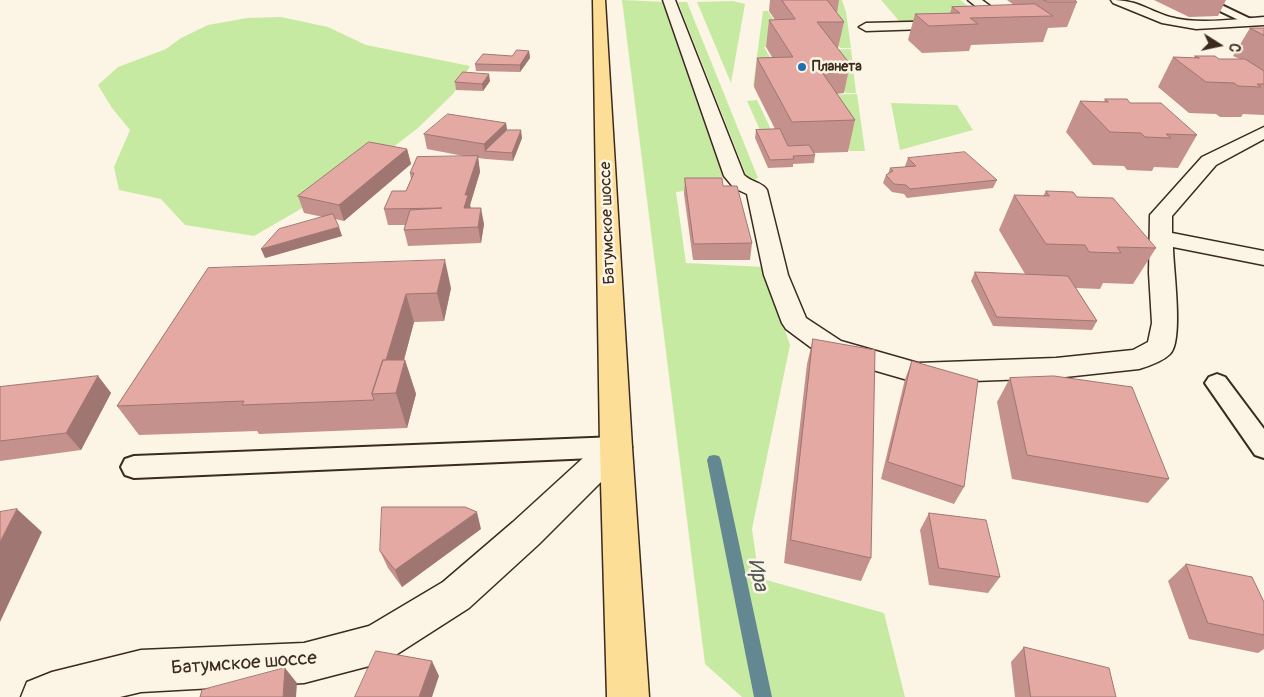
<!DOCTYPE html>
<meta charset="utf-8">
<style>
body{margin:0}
#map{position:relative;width:1264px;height:697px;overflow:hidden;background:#fcf5e5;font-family:Pangolin,sans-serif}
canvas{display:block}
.north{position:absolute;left:1194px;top:20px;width:50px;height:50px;-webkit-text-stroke:4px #fcf5e5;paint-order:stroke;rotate:100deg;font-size:14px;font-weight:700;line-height:20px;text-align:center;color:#3b2a1e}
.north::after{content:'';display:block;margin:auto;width:18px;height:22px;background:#3b2a1e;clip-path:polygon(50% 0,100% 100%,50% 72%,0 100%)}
</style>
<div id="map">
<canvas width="1264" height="697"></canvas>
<div class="north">С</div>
</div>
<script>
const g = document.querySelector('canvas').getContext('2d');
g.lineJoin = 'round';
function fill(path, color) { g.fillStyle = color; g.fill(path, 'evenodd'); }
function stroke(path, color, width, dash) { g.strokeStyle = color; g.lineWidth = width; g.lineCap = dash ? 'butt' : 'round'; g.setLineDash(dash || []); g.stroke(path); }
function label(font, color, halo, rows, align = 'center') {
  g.font = font + ' Pangolin,sans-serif'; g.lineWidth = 5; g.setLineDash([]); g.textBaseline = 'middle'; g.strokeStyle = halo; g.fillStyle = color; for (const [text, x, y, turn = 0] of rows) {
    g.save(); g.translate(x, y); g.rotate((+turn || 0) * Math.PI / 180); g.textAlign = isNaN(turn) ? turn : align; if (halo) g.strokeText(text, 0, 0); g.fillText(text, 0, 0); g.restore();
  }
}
const green = new Path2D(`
 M622 0 665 2 725 175 701 189 676 192 686 263 764 267 790 345 752 529 759 578 884 613 905 697H742L705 664Z
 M827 0H842L846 12 851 48H840L816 14 838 13Z
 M881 0H960L985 19 900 22Z
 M733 1 745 4 731 83 697 2Z
 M678 2H687L758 178 749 182Z
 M763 11H768L790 46 764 47 786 85 753 86Z
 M281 17 328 27 366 45 470 66 454 93 418 128 349 181 254 236 185 225 161 199 119 190 114 167 130 130 112 108 98 85 118 67 166 49 181 38 208 25 247 18Z
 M851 49 856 93H846L816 50Z
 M857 94 865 151H850L815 95Z
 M757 100 774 136 763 137 747 101Z
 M891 103 957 105 973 130 900 150Z`);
const stream = new Path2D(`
 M714 455 719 456 721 460 772 697H754L707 460 709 456Z`);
const service = new Path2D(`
 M1197 0H1211L1257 22 1251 25 1247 24Z
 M1217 374 1225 377 1264 429V458L1255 455 1205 383 1209 377Z
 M616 437 625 440 629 447 625 454 616 457 134 478 125 475 121 467 125 459 134 456Z`);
const minor = new Path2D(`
 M663 0H675L744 175C751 182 762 182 767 190L788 275 806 318 841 341 918 363 1056 358 1133 350 1148 342 1152 323 1149 273 1150 215 1202 157 1264 127V139L1216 165 1172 216V233L1264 251V265L1173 247C1173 267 1184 341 1170 354 1163 361 1149 366 1139 369L1056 378 918 383 821 355 786 329 782 323 764 275 747 194 734 188 724 176Z
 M968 0H982L1013 23 1006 27 993 26 991 23 993 20Z
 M1111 0C1138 0 1147 10 1170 17 1200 25 1233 19 1264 17V25L1196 29 1162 23 1113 3Z
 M950 21 955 22 957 25 955 28 866 31 859 27 866 23Z
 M616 435 627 438 632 447 627 456 539 544 469 608 391 658 377 664 304 683 141 692 120 697H21L27 682 52 672 141 650 304 643 369 626 443 582 513 522 605 438Z`);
const trunk = new Path2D(`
 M593 0H605L632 447 649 697H607L600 447Z`);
const wall = new Path2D(`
 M770 0H839L837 13 844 22 838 48H837L850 64 844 93 837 94 855 120 848 152 814 153 815 155 814 163 793 164V167L768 168 755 138 756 130 775 129 754 87 757 58 772 57 766 47 769 20H775L769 11Z
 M1007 0H1075L1077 2 1067 27 1048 28 1043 42 971 45 969 51 922 53 908 40 915 14 950 13 952 7 1014 5Z
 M1154 0H1226L1218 16 1189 17Z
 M1250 28H1264V115L1243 114 1241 117H1220L1216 114 1189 113 1158 87 1173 57 1194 58 1195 56 1219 59H1240L1233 56Z
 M529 51 530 58 520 72 476 71 475 64 512 56Z
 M490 81 483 91 456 90 455 82Z
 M1105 99 1130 103 1197 135 1178 168 1154 167 1152 171 1127 170 1124 166 1093 165 1066 132 1080 101 1104 102Z
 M506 123 507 130 522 138 513 161 486 159 478 158 480 172 470 205 471 208 484 224 481 243 408 246 404 230 405 225H388L384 209 406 191 411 179 410 173 469 157 427 149 424 134Z
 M407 149 411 164 344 221 335 219 342 236 265 258 323 217 304 213 298 196Z
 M908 158 997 180 993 188 907 198 904 194 892 192 883 183 886 175 888 174 890 168 906 167 905 166Z
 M685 178 723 186 752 243 750 260H693L684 194Z
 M1046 191 1077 197 1156 248 1133 284 1103 283 1100 289 1076 288 1097 321 1092 330 993 326 971 281 975 272 1025 274 999 230 1014 195 1043 196Z
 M208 268 451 288 444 321 414 322 404 360H405L416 394 407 428 259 434 257 431 139 435 117 406Z
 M813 339 871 558 861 581 784 563 807 364Z
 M912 361 964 487 954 504 881 479 905 379Z
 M98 376 111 393 81 450 0 461V387Z
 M1010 378 1169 479 1148 503 1012 479 997 402Z
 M929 513 1000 577 988 593 929 585 920 530Z
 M481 529 402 587 388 568 380 551Z
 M1186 564 1264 602V649L1258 653 1189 639 1168 581Z
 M1024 647 1116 697H1015L1011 662Z`);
const shadedWall = new Path2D(`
 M529 51 530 58 520 72V65Z
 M489 74 490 81 483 91 482 84Z
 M506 123 508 138 485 151 486 159 484 144Z
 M521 130 522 138 513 161 512 153Z
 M407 149 411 164 344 221 339 205Z
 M478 156 480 172 470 205 471 211 464 208 465 195Z
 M481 208 484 224 481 243 478 227Z
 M339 227 342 236 265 258 261 249Z
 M445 260 451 288 444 321 437 293Z
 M406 294 414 322 395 393 376 394Z
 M405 360 416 394 407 428 396 393Z
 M98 376 111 393 81 450 66 433Z
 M17 509 42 532 0 622V542Z
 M477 512 481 529 402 587 395 570Z
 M432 661 439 676 432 697H419Z
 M285 668 297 683 296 697H283Z`);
const building = new Path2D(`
 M782 0H827L844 22H817L850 64 817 65 855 120 792 122 757 58 793 57 769 20 795 19Z
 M1044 0H1075L1077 2H1048Z
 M1035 4 1053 16 970 18 978 24 929 26 915 14 960 13 952 7Z
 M1250 28H1264V35Z
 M517 50 529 51 520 65 475 64 483 54 512 56Z
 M1195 56H1215L1219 59H1245L1264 71V84H1257L1261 87 1238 86 1234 83 1206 82 1173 57 1199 58Z
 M463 72 489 74 482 84 455 82Z
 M1105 99H1127L1130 103H1161L1197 135 1166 134 1171 138 1145 137 1141 133 1110 132 1080 101 1108 102Z
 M448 114 506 123 484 144 424 134Z
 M780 129 788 146 809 145 815 155 793 156 794 159 770 160 756 130Z
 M507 130H521L512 153 485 151Z
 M369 142 407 149 339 205 298 196Z
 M965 152 997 180 910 189 906 185 894 184 886 175 893 171 890 168 916 166 908 158Z
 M478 156 465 195H468L464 208H481L478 227 404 230 410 210 442 208 384 209 392 191H406L414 173H410L417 157Z
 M685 178H722L723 186H737L752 243 694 244Z
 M1046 191 1073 192 1077 197 1113 198 1156 248 1117 247 1121 253 1089 252 1085 245 1046 244 1014 195 1049 196Z
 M333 214 339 227 261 249 279 229Z
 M445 260 437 293 406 294 386 360H383L372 394 374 400 242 405 244 401 117 406 208 268Z
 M975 272 1068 276 1097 321 997 317Z
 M813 339 875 350 871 558 791 540Z
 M383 360H405L396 393 372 394Z
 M912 361 978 380 964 487 888 462Z
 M98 376 66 433 0 441V387Z
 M1054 376 1132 387 1169 479 1027 455 1010 378Z
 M382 507H465L477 512 395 570 380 551Z
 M17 509 0 542V512Z
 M929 513 986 520 1000 577 939 568Z
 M1186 564 1252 577 1264 602V635L1208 623Z
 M1024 647 1109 668 1116 697H1031Z
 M376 651 432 661 419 697H355Z
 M285 668 283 697H200L202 690Z`);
const markers = [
 [802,67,5,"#1f6fb2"]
];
const farPoinames = [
 ["Планета",812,67]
];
const streetNames = [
 ["Батумское шоссе",608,223,-92]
];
const nearStreetnames = [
 ["Батумское шоссе",244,664,-4]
];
const nearWaternames = [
 ["Ира",757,575,78]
];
fill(green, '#c7eaa3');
fill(stream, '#638892');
stroke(service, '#3b2a1e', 4);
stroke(minor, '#3b2a1e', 3);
stroke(trunk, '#3b2a1e', 3);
fill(service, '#fcf5e5');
fill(minor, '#fcf5e5');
fill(trunk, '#fdde96');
fill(wall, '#c4918c');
fill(shadedWall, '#a07672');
fill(building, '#e4a9a3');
stroke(building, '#a07672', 1);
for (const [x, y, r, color] of markers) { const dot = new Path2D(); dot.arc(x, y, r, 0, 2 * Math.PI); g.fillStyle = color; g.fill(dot); stroke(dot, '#fcf5e5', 2); }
label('bold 14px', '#3b2a1e', '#fcf5e5', farPoinames, 'left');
label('16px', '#3b2a1e', '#fcf5e5', streetNames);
label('19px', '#3b2a1e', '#fcf5e5', nearStreetnames);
label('italic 21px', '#4f5958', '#fcf5e5', nearWaternames);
</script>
